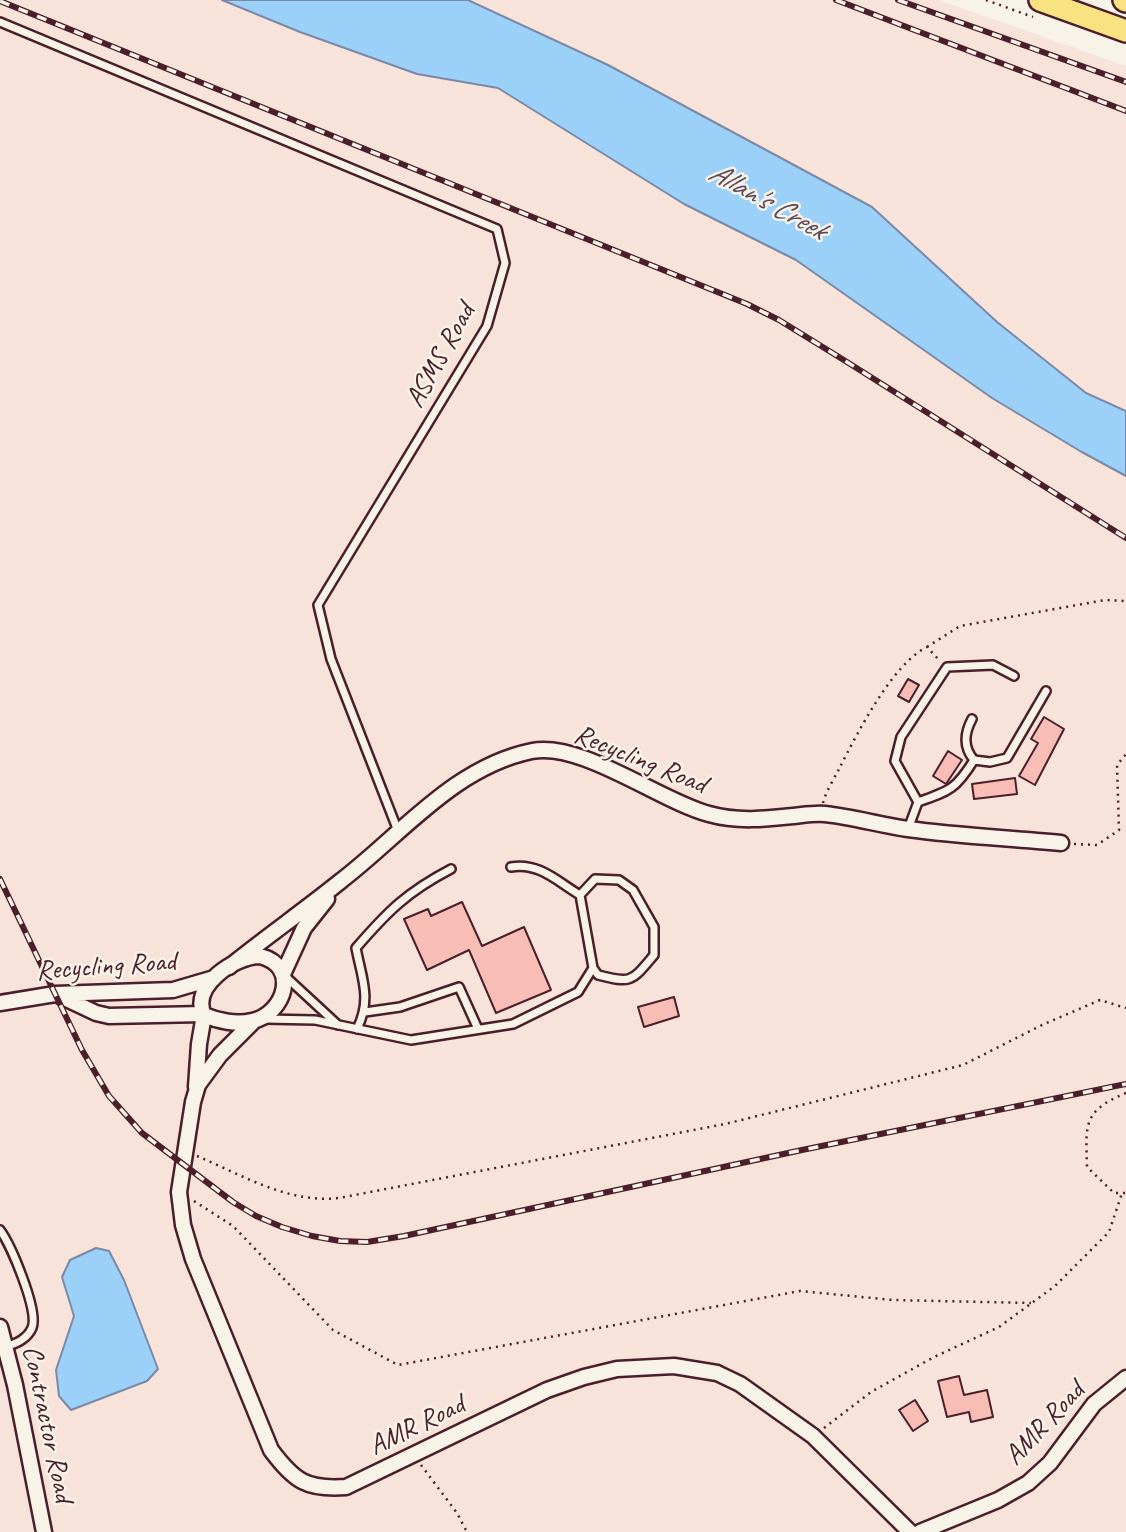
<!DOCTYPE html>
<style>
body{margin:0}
canvas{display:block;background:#f7f3e8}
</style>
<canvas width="1126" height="1532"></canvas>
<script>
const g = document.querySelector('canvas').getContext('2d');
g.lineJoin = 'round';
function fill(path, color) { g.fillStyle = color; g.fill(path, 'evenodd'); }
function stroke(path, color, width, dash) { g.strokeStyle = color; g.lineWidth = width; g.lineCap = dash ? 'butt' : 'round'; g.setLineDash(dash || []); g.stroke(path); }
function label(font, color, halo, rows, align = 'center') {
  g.font = font + ' Caveat,sans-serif'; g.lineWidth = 5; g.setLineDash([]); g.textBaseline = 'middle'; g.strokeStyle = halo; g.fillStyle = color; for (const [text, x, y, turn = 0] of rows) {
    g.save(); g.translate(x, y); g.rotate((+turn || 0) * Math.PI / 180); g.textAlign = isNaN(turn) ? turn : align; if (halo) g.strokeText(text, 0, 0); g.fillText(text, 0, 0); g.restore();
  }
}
const built = new Path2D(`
 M0 0H939L1126 66V1532H0Z`);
const water = new Path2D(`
 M222 0H468L608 65 872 207 997 322 1086 393 1126 411V476L1080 451 992 398 796 260 684 204 498 88 417 74 300 32Z
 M96 1248 109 1251 124 1280 158 1369 147 1381 71 1410 59 1396 56 1370 74 1316 62 1277 70 1260Z`);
const building = new Path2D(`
 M908 679 919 685 909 702 898 696Z
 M1044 717 1064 729 1035 785 1019 776 1038 743 1031 739Z
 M948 751 962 760 946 784 933 776Z
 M1015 778 1017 794 974 799 972 784Z
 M462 902 482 946 524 927 551 990 496 1013 469 950 427 970 404 919 428 909 431 916Z
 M674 997 679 1016 644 1027 638 1007Z
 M959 1376 964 1395 987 1390 993 1417 971 1422 969 1412 947 1417 938 1381Z
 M915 1400 928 1421 913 1431 899 1410Z`);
const path = new Path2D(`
 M986 0 1033 17
 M927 647 960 626 1105 600 1126 601
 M823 803C826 791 834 779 839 769 857 734 892 664 927 647L939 660
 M1074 844 1097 845 1119 830 1117 765 1126 754
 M1126 1093C1082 1111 1086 1125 1087 1167L1114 1193H1126
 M197 1156C242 1175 289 1204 339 1198L725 1124 963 1065 1042 1025 1100 1000 1126 1008
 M194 1201 233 1226 333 1330 398 1365 800 1291 893 1300 1031 1303
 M824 1428 871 1392 934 1357 999 1327 1055 1286 1109 1232 1122 1193
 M421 1465 457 1513 467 1532`);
const lane = new Path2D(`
 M0 22 497 229 505 263 487 326 318 605 331 659 398 831
 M972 719C964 734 963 747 974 760
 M918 802C950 791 956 789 974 760L990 762 1007 758 1046 691
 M908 829 918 802 895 761 901 737 947 667 993 665 1014 676
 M511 867C539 862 558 882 580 895
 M285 976 338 1025
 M365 1012 400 1007 459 987 478 1029
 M264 1019 315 1020 411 1040 513 1024 578 992 593 968 580 895 595 879 619 880 633 890 654 927V955C632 981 632 984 598 975L593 968
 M357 1029C372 999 362 979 356 948 388 911 407 892 451 869
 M0 1230C11 1245 39 1311 32 1328 27 1339 17 1343 6 1347`);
const street = new Path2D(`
 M260 956C300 966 285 1014 252 1021 237 1025 218 1021 204 1015 190 986 235 956 260 956Z
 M229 967C266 937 305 910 342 880 402 834 454 767 532 751 581 741 660 801 709 814 737 822 765 819 793 816 803 815 815 813 825 814 853 817 880 825 908 829 958 836 1010 838 1061 843
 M283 974 304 928 327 899
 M60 996 96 1013 109 1016 203 1014
 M0 1003 55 994 173 990 214 978
 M254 1021 220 1055 198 1085 193 1102 179 1192 183 1225 193 1259 271 1450C294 1481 307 1490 346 1487L547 1390 584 1377 617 1369 674 1366 717 1373 740 1384 813 1436 910 1532
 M196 1087 199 1044 204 1015
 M0 1327 15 1385 44 1532
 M920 1532 998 1500 1028 1483 1050 1463 1094 1404 1126 1378`);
const primary = new Path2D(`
 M1040 0 1126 31
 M1124 0 1126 1`);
const rail = new Path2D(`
 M836 0 1126 111
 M898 0 1126 82
 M0 1 747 304 779 320 847 362 1126 538
 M0 879 82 1050 109 1096 142 1133 233 1202 256 1216 282 1227 312 1236 340 1241 367 1242 404 1236 802 1150 1126 1084`);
const streetNames = [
 ["ASMS Road",441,356,-61],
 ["Recycling Road",640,760,22],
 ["Recycling Road",106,967,-4],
 ["Contractor Road",47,1424,78],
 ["AMR Road",1045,1424,-47],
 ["AMR Road",417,1426,-26]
];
const waterNames = [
 ["Allan's Creek",767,202,29]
];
fill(built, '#f7e3d9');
fill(water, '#9bd0f9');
stroke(water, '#7b89a7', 2);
fill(building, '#f8bdb5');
stroke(building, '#4a1f2b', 2);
stroke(lane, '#4a1f2b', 12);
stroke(street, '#4a1f2b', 19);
stroke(primary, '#4a1f2b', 26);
stroke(path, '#4a1f2b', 2.5, [2, 5]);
stroke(lane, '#f7f3e8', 7);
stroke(street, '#f7f3e8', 14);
stroke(primary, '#f8e281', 21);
stroke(rail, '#4a1f2b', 6);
stroke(rail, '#f7f3e8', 3.5, [10]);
label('28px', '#4a1f2b', '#f7f3e8', streetNames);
label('italic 30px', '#5e4b5e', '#f7f3e8', waterNames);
</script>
